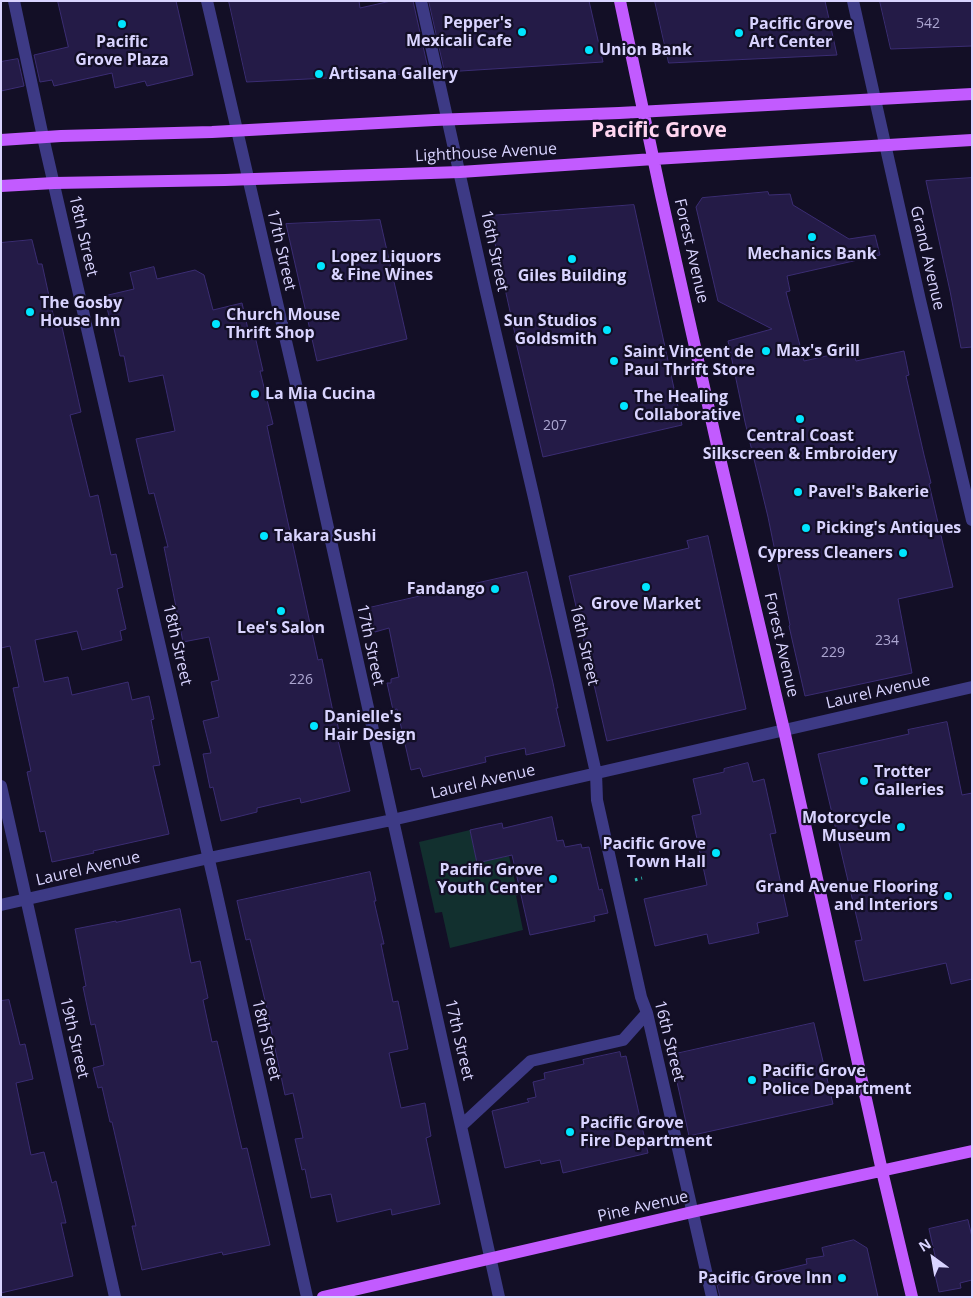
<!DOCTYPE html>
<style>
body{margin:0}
#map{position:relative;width:973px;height:1298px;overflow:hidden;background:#130f26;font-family:"Open Sans",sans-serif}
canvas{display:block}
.frame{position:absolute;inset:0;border:2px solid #d9d4ff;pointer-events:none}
.north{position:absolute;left:908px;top:1233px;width:50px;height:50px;-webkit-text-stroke:4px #130f26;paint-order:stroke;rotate:328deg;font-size:14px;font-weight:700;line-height:20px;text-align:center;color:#d9d4ff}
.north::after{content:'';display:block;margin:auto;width:18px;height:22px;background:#d9d4ff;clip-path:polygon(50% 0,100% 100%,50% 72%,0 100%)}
</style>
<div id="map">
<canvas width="973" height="1298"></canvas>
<div class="frame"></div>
<div class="north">N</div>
</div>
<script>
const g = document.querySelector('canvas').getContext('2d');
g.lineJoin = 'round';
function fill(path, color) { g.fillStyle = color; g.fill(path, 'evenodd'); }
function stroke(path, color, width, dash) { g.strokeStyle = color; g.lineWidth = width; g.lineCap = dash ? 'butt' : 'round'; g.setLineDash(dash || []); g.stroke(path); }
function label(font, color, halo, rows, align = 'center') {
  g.font = font + ' "Open Sans",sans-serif'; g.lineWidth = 4.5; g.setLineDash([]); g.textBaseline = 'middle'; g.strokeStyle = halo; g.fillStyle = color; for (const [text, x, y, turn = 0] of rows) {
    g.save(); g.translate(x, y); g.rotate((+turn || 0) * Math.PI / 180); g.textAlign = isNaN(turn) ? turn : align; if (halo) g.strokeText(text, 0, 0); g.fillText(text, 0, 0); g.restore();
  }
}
const green = new Path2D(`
 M470 830 477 863 509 856 518 895 516 896 523 930 450 948 442 912 435 913 419 842Z`);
const building = new Path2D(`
 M58 1H176L193 75 147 86 145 81 115 88 112 73 54 86 52 80 40 82 34 55 68 47Z
 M229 1H359L360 8 391 1H413L429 73 247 82Z
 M429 1H589L603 62 445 72Z
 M655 1H825L837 55 669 63Z
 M880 1H972V46L891 49Z
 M18 59 24 86 1 91V62Z
 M972 178V347L961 348 950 291 926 181Z
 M768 192 769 195 790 194 793 205 849 239 875 235 880 255 787 276 790 291 786 292 804 361 853 350 856 361 904 351 909 375 906 376 924 455 931 483 929 484 953 587 898 599 912 673 805 696 789 626 790 625 768 517 745 422 728 341 772 329 718 301 696 207 702 198Z
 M634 205 682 425 543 457 514 334H515L489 216Z
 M380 220 407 339 317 361 286 224Z
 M32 240 38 264H42L56 328 62 327 81 412 70 415 90 497 98 495 111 555 116 554 123 587 117 589 126 629 120 631 122 640 82 650 77 631 35 640 44 682 68 677 72 695 128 682 132 700 149 696 154 719 151 720 160 765 153 766 169 834 93 851 94 853 52 862 45 831 40 832 27 772 31 771 13 688 19 687 10 646 1 648V243Z
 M154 267 157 279 195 270 204 275 213 310 242 303 250 338 255 336 263 371H260L273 424 267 426 270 440 318 660 322 659 333 712H335L340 736H337L350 791 301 803 300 798 257 808V812L221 821 213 787 210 788 203 754 211 753 203 721 219 717 211 682 219 680 209 637 183 642 164 547H168L154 493 149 494 136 439 175 431 163 375 129 382 124 356H120L113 324H111L104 296 134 289 130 273Z
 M708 536 746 709 607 741 569 576 689 548 687 541Z
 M527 572 553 683 558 708H556L565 746 526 755 525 748 485 757 486 762 423 777 420 768 411 770 397 709 393 710 387 683H391V679L399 677 389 628 375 632 369 608Z
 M947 722 962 795 972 793V979L951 984 946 963 864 981 855 941 862 940 818 754 909 734 908 730Z
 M748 763 753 782 764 779 776 833 770 834 788 916 757 923 759 933 709 944 707 934 655 946 644 899 707 885 692 816 701 814 693 779 724 772V769Z
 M552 817 557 841 563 840 565 847 581 844 582 848 589 847 599 890 602 889 608 913 594 916 595 921 530 935 512 855 477 863 470 830 502 823 503 828Z
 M370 872 376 901H374L384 944H381L393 1002 398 1001 408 1049 389 1053 401 1108 425 1103 431 1136 426 1138 440 1204 392 1215 391 1209 337 1222 331 1194 311 1198 305 1169 302 1170 295 1139 303 1138 293 1093 285 1095 270 1025H271L250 939 246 940 237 901Z
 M180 909 191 963 200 961 208 998 203 1000 212 1042 217 1041 242 1149 247 1148 270 1245 223 1255 222 1252 142 1270 132 1226H136L112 1122H110L102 1087 98 1088 93 1068 104 1065 95 1024 91 1025 83 987 86 986 75 929 116 921V922Z
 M9 1000 20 1045 25 1044 33 1079 16 1083 31 1155 44 1152 52 1183 56 1181 66 1223H61L73 1276 1 1293V1001Z
 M814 1023 833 1104 689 1136 671 1055Z
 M620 1052 621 1057 626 1056 648 1153 563 1173 560 1160 541 1164 540 1160 505 1168 492 1111 529 1102 527 1099 536 1097 533 1082 545 1079 544 1073 584 1064 583 1060Z
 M968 1220 972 1237V1280L960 1283 961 1288 939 1292 934 1270 938 1269 929 1229Z
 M854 1240 867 1248 878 1297H720L717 1285 807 1264 806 1259 824 1256 822 1248Z`);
const path = new Path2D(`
 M635 880 642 878`);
const minor = new Path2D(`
 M14 1 43 137 215 886 307 1297
 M207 1 299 397 499 1297
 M421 1 486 292 534 498 596 773 597 800 641 997 647 1013 712 1297
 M853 1 920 300 972 520
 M1 786 115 1297
 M1 905 209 858 392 820 972 687
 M461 1126 531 1061 623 1040 647 1013`);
const major = new Path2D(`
 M620 1 661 195 719 454 784 730 882 1171 912 1297
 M1 140 61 136 212 132 434 120 619 113 972 94
 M1 186 54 183 225 180 460 172 654 159 972 140
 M323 1297 692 1212 972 1151`);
const markers = [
 [122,24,5,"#00e5ff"],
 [522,32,5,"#00e5ff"],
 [739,33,5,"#00e5ff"],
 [589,50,5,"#00e5ff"],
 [319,74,5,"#00e5ff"],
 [812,237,5,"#00e5ff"],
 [572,259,5,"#00e5ff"],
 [321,266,5,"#00e5ff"],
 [30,312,5,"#00e5ff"],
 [216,324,5,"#00e5ff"],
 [607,330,5,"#00e5ff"],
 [766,351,5,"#00e5ff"],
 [614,361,5,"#00e5ff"],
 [255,394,5,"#00e5ff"],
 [624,406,5,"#00e5ff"],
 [800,419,5,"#00e5ff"],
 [798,492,5,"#00e5ff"],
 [806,528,5,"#00e5ff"],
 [264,536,5,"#00e5ff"],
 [903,553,5,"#00e5ff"],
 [646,587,5,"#00e5ff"],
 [495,589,5,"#00e5ff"],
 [281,611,5,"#00e5ff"],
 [314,726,5,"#00e5ff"],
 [864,781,5,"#00e5ff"],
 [901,827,5,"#00e5ff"],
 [716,853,5,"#00e5ff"],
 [553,879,5,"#00e5ff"],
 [948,896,5,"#00e5ff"],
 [752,1080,5,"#00e5ff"],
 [570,1132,5,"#00e5ff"],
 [842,1278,5,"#00e5ff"]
];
const numberNames = [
 ["542",928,24],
 ["207",555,426],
 ["234",887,641],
 ["229",833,653],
 ["226",301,680]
];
const poiNames = [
 ["Pepper's",512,23,"right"],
 ["Mexicali Cafe",512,41,"right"],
 ["Pacific Grove",749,24],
 ["Art Center",749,42],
 ["Pacific",122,42,"center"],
 ["Grove Plaza",122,60,"center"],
 ["Union Bank",599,50],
 ["Artisana Gallery",329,74],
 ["Mechanics Bank",812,254,"center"],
 ["Lopez Liquors",331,257],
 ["& Fine Wines",331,275],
 ["Giles Building",572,276,"center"],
 ["The Gosby",40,303],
 ["House Inn",40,321],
 ["Church Mouse",226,315],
 ["Thrift Shop",226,333],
 ["Sun Studios",597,321,"right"],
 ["Goldsmith",597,339,"right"],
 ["Max's Grill",776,351],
 ["Saint Vincent de",624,352],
 ["Paul Thrift Store",624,370],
 ["La Mia Cucina",265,394],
 ["The Healing",634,397],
 ["Collaborative",634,415],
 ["Central Coast",800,436,"center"],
 ["Silkscreen & Embroidery",800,454,"center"],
 ["Pavel's Bakerie",808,492],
 ["Picking's Antiques",816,528],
 ["Takara Sushi",274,536],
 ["Cypress Cleaners",893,553,"right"],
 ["Fandango",485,589,"right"],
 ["Grove Market",646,604,"center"],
 ["Lee's Salon",281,628,"center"],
 ["Danielle's",324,717],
 ["Hair Design",324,735],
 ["Trotter",874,772],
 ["Galleries",874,790],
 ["Motorcycle",891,818,"right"],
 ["Museum",891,836,"right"],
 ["Pacific Grove",706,844,"right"],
 ["Town Hall",706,862,"right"],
 ["Pacific Grove",543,870,"right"],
 ["Youth Center",543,888,"right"],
 ["Grand Avenue Flooring",938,887,"right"],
 ["and Interiors",938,905,"right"],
 ["Pacific Grove",762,1071],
 ["Police Department",762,1089],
 ["Pacific Grove",580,1123],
 ["Fire Department",580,1141],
 ["Pacific Grove Inn",832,1278,"right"]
];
const streetNames = [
 ["Lighthouse Avenue",486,153,-3],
 ["18th Street",83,236,77],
 ["17th Street",281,250,77],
 ["16th Street",494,251,78],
 ["Forest Avenue",691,251,77],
 ["Grand Avenue",927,258,77],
 ["18th Street",177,645,77],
 ["17th Street",370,645,78],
 ["16th Street",584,645,77],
 ["Forest Avenue",781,645,77],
 ["Laurel Avenue",878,692,-13],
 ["Laurel Avenue",483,782,-13],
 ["Laurel Avenue",88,869,-13],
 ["19th Street",74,1038,77],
 ["18th Street",266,1040,77],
 ["17th Street",459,1040,77],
 ["16th Street",669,1041,76],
 ["Pine Avenue",643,1207,-13]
];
const districtNames = [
 ["Pacific Grove",659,131]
];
fill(green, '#12302f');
fill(building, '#241b47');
stroke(building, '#3b2d73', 1);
stroke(path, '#2fb8b0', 3, [2.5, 4]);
stroke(minor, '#3d3a85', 12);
stroke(major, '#c25bff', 12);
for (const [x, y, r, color] of markers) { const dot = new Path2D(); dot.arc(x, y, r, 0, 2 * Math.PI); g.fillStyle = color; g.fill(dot); stroke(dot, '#130f26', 2); }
label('14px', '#aca6d1', null, numberNames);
label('bold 16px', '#d9d4ff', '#130f26', poiNames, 'left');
label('16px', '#d9d4ff', '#130f26', streetNames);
label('bold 21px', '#ffd6f0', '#130f26', districtNames);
</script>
